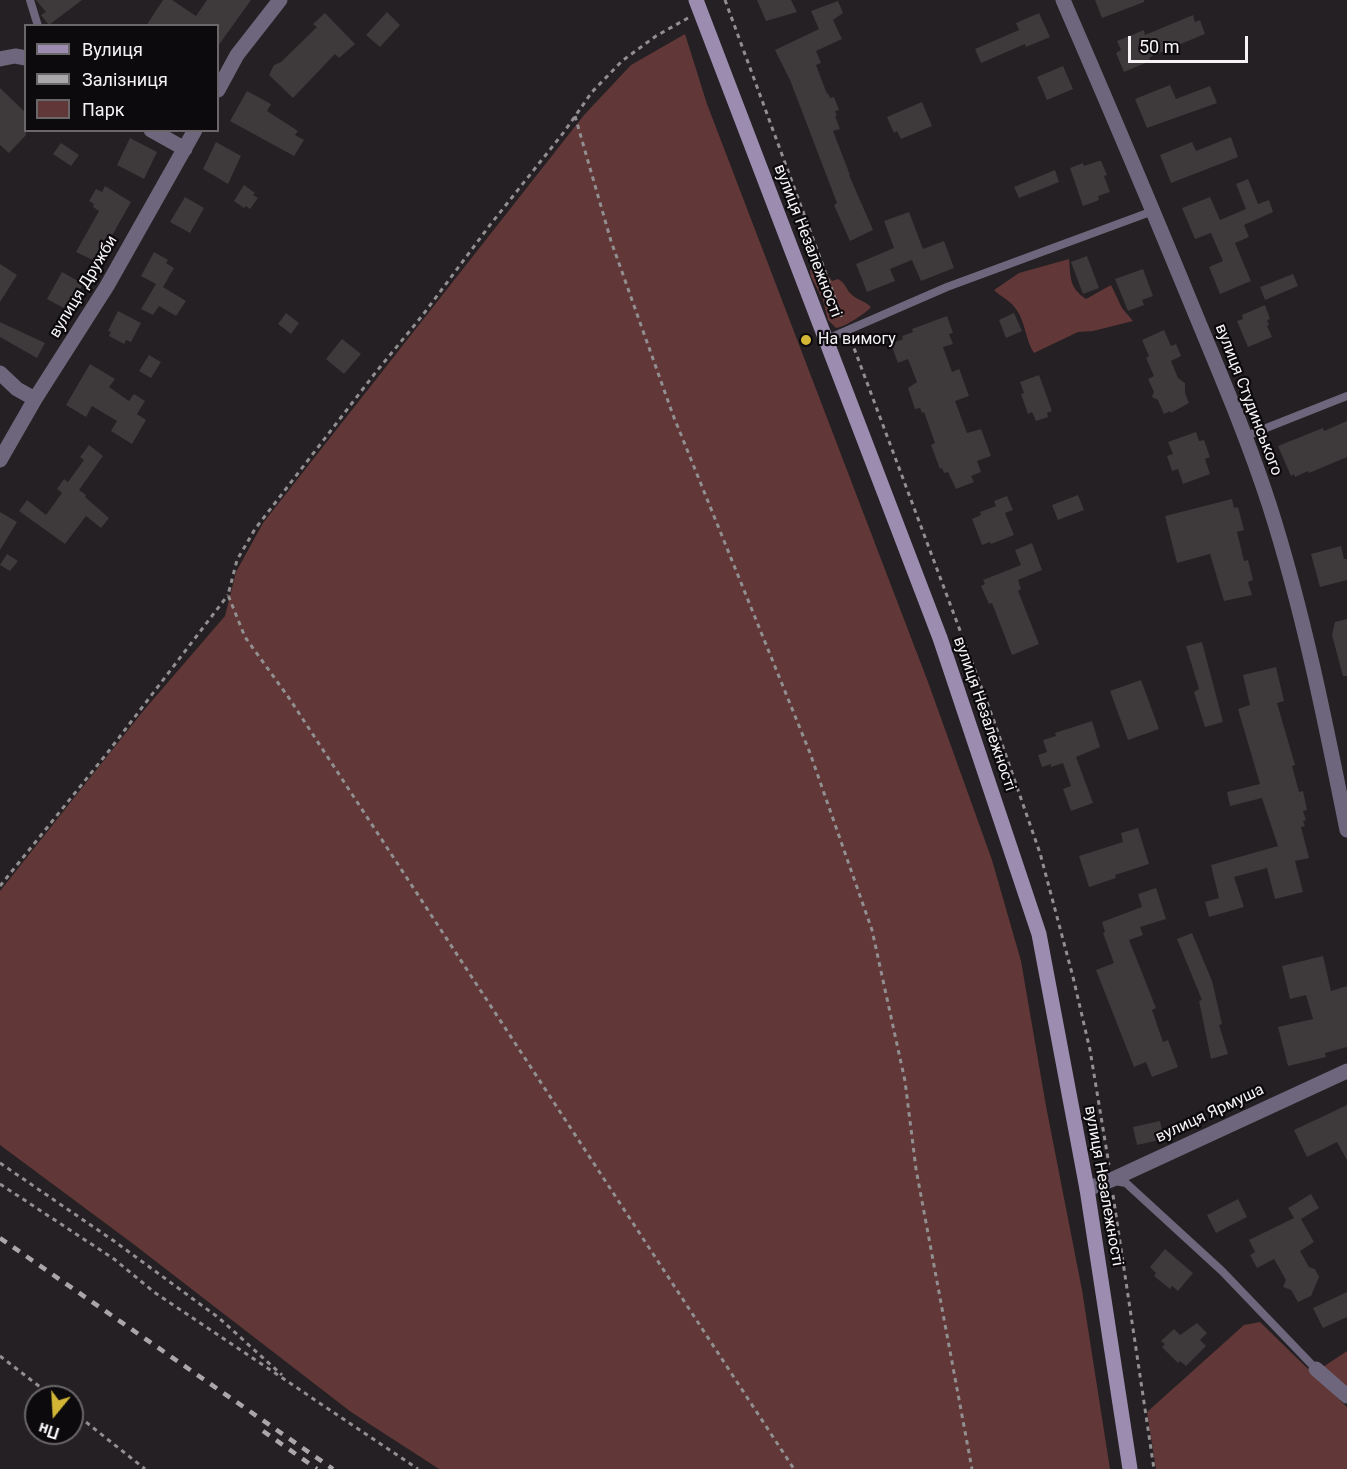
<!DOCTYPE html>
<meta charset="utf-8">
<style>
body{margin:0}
#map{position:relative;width:1347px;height:1469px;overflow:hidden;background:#242023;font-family:Roboto,sans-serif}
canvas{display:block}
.legend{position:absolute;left:24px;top:24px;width:195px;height:108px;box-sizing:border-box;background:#0c0a0c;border:2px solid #696769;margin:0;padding:8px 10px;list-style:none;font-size:18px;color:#f5f3f5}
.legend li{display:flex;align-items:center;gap:12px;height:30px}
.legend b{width:30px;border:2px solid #696769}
.north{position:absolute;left:24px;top:1385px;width:60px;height:60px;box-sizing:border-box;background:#0c0a0c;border:2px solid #696769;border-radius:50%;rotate:198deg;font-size:16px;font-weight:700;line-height:24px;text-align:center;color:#f5f3f5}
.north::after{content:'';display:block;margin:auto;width:21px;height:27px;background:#d3b635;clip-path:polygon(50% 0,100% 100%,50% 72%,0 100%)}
.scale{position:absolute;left:1128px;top:36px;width:120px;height:27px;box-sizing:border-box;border:3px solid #f5f3f5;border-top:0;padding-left:8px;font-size:18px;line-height:21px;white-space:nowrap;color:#f5f3f5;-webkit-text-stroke:4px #0c0a0c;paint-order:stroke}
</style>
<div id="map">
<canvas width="1347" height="1469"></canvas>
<ul class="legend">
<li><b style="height:8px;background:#9b8cb0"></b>Вулиця</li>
<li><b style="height:8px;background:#aaa7aa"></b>Залізниця</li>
<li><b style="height:16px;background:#613737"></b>Парк</li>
</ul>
<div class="north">Пн</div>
<div class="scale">50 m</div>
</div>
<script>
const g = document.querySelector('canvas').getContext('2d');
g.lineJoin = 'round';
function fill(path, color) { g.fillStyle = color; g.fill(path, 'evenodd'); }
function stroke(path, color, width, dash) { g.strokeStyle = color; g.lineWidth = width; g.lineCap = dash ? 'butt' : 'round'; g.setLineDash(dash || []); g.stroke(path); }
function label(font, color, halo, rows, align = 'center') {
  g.font = font + ' Roboto,sans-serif'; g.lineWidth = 4.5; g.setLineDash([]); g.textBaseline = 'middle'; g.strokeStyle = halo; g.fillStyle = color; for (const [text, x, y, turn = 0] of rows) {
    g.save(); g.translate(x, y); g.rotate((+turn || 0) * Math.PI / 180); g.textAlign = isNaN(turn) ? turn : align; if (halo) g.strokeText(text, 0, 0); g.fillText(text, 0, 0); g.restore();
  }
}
const green = new Path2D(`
 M685 34 707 104 928 682 992 860 1021 961 1046 1106 1082 1290 1110 1469H439L351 1412 132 1243 0 1145V891L144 710 225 616 236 572 263 523 584 115 631 65Z
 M1069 259C1071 279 1069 287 1086 299L1111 285 1122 308 1133 321 1093 331 1078 332 1034 353C1025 339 1026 323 1016 309 1010 300 1001 297 994 290L1019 273Z
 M813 265 821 267 832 281 838 279C846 283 846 290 852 295 858 300 865 301 871 307 868 312 843 328 836 328L828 320 823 300 811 277 810 271Z
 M1260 1322 1347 1407V1469H1156L1147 1412 1244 1325Z
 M1347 1351V1392L1323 1367Z`);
const building = new Path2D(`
 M36 0H82L49 25 41 15 46 12Z
 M163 0H172L196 16 207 0H251L218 46V26H146Z
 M757 0H791L797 12 766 21Z
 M1095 0H1144V2L1102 18Z
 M838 1 843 13 833 20 842 39 816 51 821 63 816 65 827 94 828 93 830 98 834 97 839 110 835 111 837 116H835L840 129 833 131 850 175H849L873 230 850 241 834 205 837 203 790 80 775 50 819 29 811 11Z
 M387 12 400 25 380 47 366 35Z
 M325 13 355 44 339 58 335 54 293 98 269 75 274 65 281 62 317 27 313 24Z
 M1039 13 1050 37 1026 47 1025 44 981 63 975 49 1019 30 1016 23Z
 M1193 15 1195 22 1200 20 1205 34 1154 55 1149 58 1150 61 1124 72 1116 53 1121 50 1117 41 1144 30 1145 35Z
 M1063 66 1073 89 1047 100 1037 77Z
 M1170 85 1176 99 1210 86 1217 103 1147 128 1135 99Z
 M0 88 26 113V135L9 153 0 145Z
 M247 91 271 104 267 111 298 131 295 135 304 140 294 156 230 121Z
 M922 102 932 126 901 139 897 131 894 133 887 117Z
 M1231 137 1238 157 1171 183 1160 155 1192 142 1196 151Z
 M130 138 157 152 144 179 117 165Z
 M216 142 241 156 228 184 203 169Z
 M61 143 79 155 71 166 53 154Z
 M1099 161H1101L1107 175 1104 176 1110 192 1098 196 1099 199 1097 201 1083 206 1070 168 1083 163 1084 166Z
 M1055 170 1059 182 1019 198 1014 187Z
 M1248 179 1258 204 1269 200 1273 212 1244 225 1249 237 1235 243 1251 281 1220 294 1209 267 1223 261 1211 233 1195 239 1182 208 1210 197 1220 220 1246 209 1236 184Z
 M244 185 255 193 253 195 258 198 250 209 246 206 244 208 234 201Z
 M105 186 131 202 97 262 76 252 99 211 93 207 94 204 89 201 96 189 102 192Z
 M185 197 204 208 190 233 170 222Z
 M909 212 923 249 944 241 954 268 921 281 912 260 890 269 895 281 867 292 856 264 894 248 884 221Z
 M154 252 168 260 166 263 174 268 163 287 186 301 176 316 159 306 153 315 141 309 156 284 141 276Z
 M1087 256 1099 288 1083 294 1071 262Z
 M0 264 17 275 0 302Z
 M1143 269 1153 296 1142 300 1144 305 1128 311 1115 279Z
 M62 272 83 284 69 311 47 299Z
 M1293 274 1298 286 1265 300 1260 287Z
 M1265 305 1270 319 1267 320 1269 325 1267 326 1272 337 1248 347 1237 321 1243 319 1242 315Z
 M118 311 141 323 131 342 126 340 124 344 109 336 111 332 108 331Z
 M286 313 299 323 291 334 278 324Z
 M1014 313 1022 331 1006 338 999 320Z
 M947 316 953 333 949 334 953 344 943 347 952 372 959 369 960 371 969 396 955 401 967 433 981 429 991 456 977 461 981 472 971 476 974 482 956 489 948 472 944 473 942 468 940 469 931 445 935 443 924 412 922 413 920 408 915 409 908 388 917 382 908 359 898 363 891 344 903 339 902 336 913 332 912 329Z
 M0 322 45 343 37 358 0 337Z
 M1164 330 1171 346 1176 344 1181 356 1171 361 1178 378 1185 383V393L1189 403 1171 413 1170 411 1164 414 1158 400 1152 397 1154 392 1148 379 1154 376 1146 358 1149 356 1142 340Z
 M342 339 361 354 344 374 326 359Z
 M149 355 161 362 151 378 139 371Z
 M90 364 115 379 109 387 129 401 134 394 145 401 137 414 146 420 132 444 111 431 117 421 92 406 86 417 66 405Z
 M1039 375 1052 411 1047 413 1048 417 1036 421 1032 412 1028 414 1021 394 1024 393 1020 382Z
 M1347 421V457L1309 473 1308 471 1295 477 1294 474 1291 476 1278 446 1323 428 1324 431Z
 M1196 432 1199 441 1204 440 1210 457 1205 459 1210 474 1183 484 1178 469 1172 471 1167 456 1173 454 1168 442Z
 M89 445 103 456 79 490 86 495 85 497 109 518 101 528 86 516 65 544 19 511 27 500 46 515 62 493 57 489 64 479 68 482 84 460 80 457Z
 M1078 495 1084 510 1058 520 1052 505Z
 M1007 496 1013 510 1005 513 1014 535 991 544 990 542 982 545 972 519 981 515 980 512 996 506 994 501Z
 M1232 499 1234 508 1238 507 1244 530 1237 532 1244 561 1248 560 1253 580 1248 582 1252 595 1224 601 1210 554 1177 563 1165 516Z
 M0 512 17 522 0 550Z
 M1032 543 1042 570 1018 580 1021 589 1018 591 1039 644 1012 655 992 603 989 604 981 586 985 584 983 580 1021 565 1015 550Z
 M1341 546 1344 559H1347V580L1320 587 1311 554Z
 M7 554 18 561 10 571 0 565Z
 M1347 619V676H1343L1332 635 1335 622Z
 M1202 642 1223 722 1205 727 1194 692 1199 689 1186 646Z
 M1276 667 1284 701 1277 703 1295 765 1292 766 1299 792 1303 791 1307 810 1303 811 1306 820 1303 821 1305 826 1301 827 1309 858 1295 861 1303 892 1275 899 1267 868 1234 877 1244 907 1209 917 1205 902 1219 898 1211 865 1278 846 1262 798 1230 806 1227 792 1260 784 1238 709 1250 705 1243 675Z
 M1141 680 1159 729 1128 740 1110 691Z
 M1092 721 1100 747 1076 757 1093 803 1071 811 1063 789 1071 786 1063 763 1051 767V764L1042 767 1038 755 1047 752 1043 740 1056 736 1055 733Z
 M1138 828 1149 864 1115 875 1116 878 1089 887 1079 856 1123 842 1121 833Z
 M1156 888 1166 919 1140 927 1143 935 1129 940 1156 1008 1152 1010 1163 1042 1168 1040 1178 1067 1152 1077 1146 1062 1134 1067 1096 970 1114 963 1103 933 1105 932 1102 922 1142 907 1138 894Z
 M1192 933 1212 981 1222 1024 1219 1025 1228 1054 1211 1059 1199 1001 1202 1000 1177 939Z
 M1323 956 1331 991 1347 986V1047L1325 1053 1326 1057 1288 1066 1278 1027 1313 1019 1306 995 1290 999 1282 966Z
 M1347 1105V1160L1337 1142 1307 1157 1294 1130Z
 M1160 1121 1164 1139 1137 1145 1133 1127Z
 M1311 1194 1319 1208 1301 1219 1314 1242 1300 1251 1309 1267 1315 1269 1319 1277 1311 1296 1298 1302 1291 1290 1283 1287 1286 1280 1274 1259 1257 1268 1250 1255 1255 1252 1249 1240 1294 1218 1288 1208Z
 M1238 1199 1247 1217 1216 1233 1207 1215Z
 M1165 1249 1193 1273 1178 1291 1172 1286 1170 1289 1154 1276 1156 1273 1150 1267Z
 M1347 1292V1317L1323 1328 1313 1308Z
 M1197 1323 1207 1333 1200 1340 1206 1346 1186 1366 1180 1361 1178 1363 1162 1347 1165 1344 1161 1341 1174 1329 1180 1335Z`);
const path = new Path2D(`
 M725 0 843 320
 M688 18 656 36 622 61 592 92 564 132 490 225 422 316 376 372 255 529 237 560 228 595 245 637 289 698 794 1469
 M575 116 611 241 673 415 810 753 872 930 905 1081 916 1169 972 1469
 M851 340 994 721 1040 853 1073 977 1090 1050 1109 1165
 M0 886 108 752 228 595
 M0 1163 114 1241 219 1318 282 1375
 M0 1184 114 1259 154 1292 418 1469
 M1113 1195 1154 1469
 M0 1356 53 1397
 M72 1411 145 1469`);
const lane = new Path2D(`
 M30 0 38 26
 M825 340 947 287 1153 211
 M1246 436 1347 396
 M1115 1181 1126 1183 1222 1271 1316 1369`);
const street = new Path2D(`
 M1063 0C1108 104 1152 208 1195 313 1221 376 1248 439 1269 504 1303 610 1325 720 1347 830
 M0 59 15 56 26 58
 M218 90 237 55 280 0
 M151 130 185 149
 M0 373 17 389 35 399
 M0 460 35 399 107 286 195 130
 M1087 1189 1111 1180 1347 1071
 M1316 1369 1347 1396`);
const secondary = new Path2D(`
 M696 0 940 638 1039 934 1087 1189 1130 1469`);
const rail = new Path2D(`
 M0 1238 333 1469
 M263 1431 317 1469`);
const markers = [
 [806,340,6,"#d3b635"]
];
const streetNames = [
 ["вулиця Незалежності",807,241,69],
 ["вулиця Дружби",84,287,-59],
 ["вулиця Студинського",1248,400,69],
 ["вулиця Незалежності",984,714,71],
 ["вулиця Ярмуша",1210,1114,-25],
 ["вулиця Незалежності",1103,1186,80]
];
const poiNames = [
 ["На вимогу",818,340]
];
fill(green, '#613737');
fill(building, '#3e393b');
stroke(path, '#928f91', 3, [4.5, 4.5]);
stroke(lane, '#6e667c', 8);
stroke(street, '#6e667c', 15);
stroke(secondary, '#9b8cb0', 15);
stroke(rail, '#aaa7aa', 4.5, [8, 8]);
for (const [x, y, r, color] of markers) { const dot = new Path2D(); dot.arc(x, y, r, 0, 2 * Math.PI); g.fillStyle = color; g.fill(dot); stroke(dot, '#0c0a0c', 2); }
label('16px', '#f5f3f5', '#0c0a0c', streetNames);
label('16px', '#f5f3f5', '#0c0a0c', poiNames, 'left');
</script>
